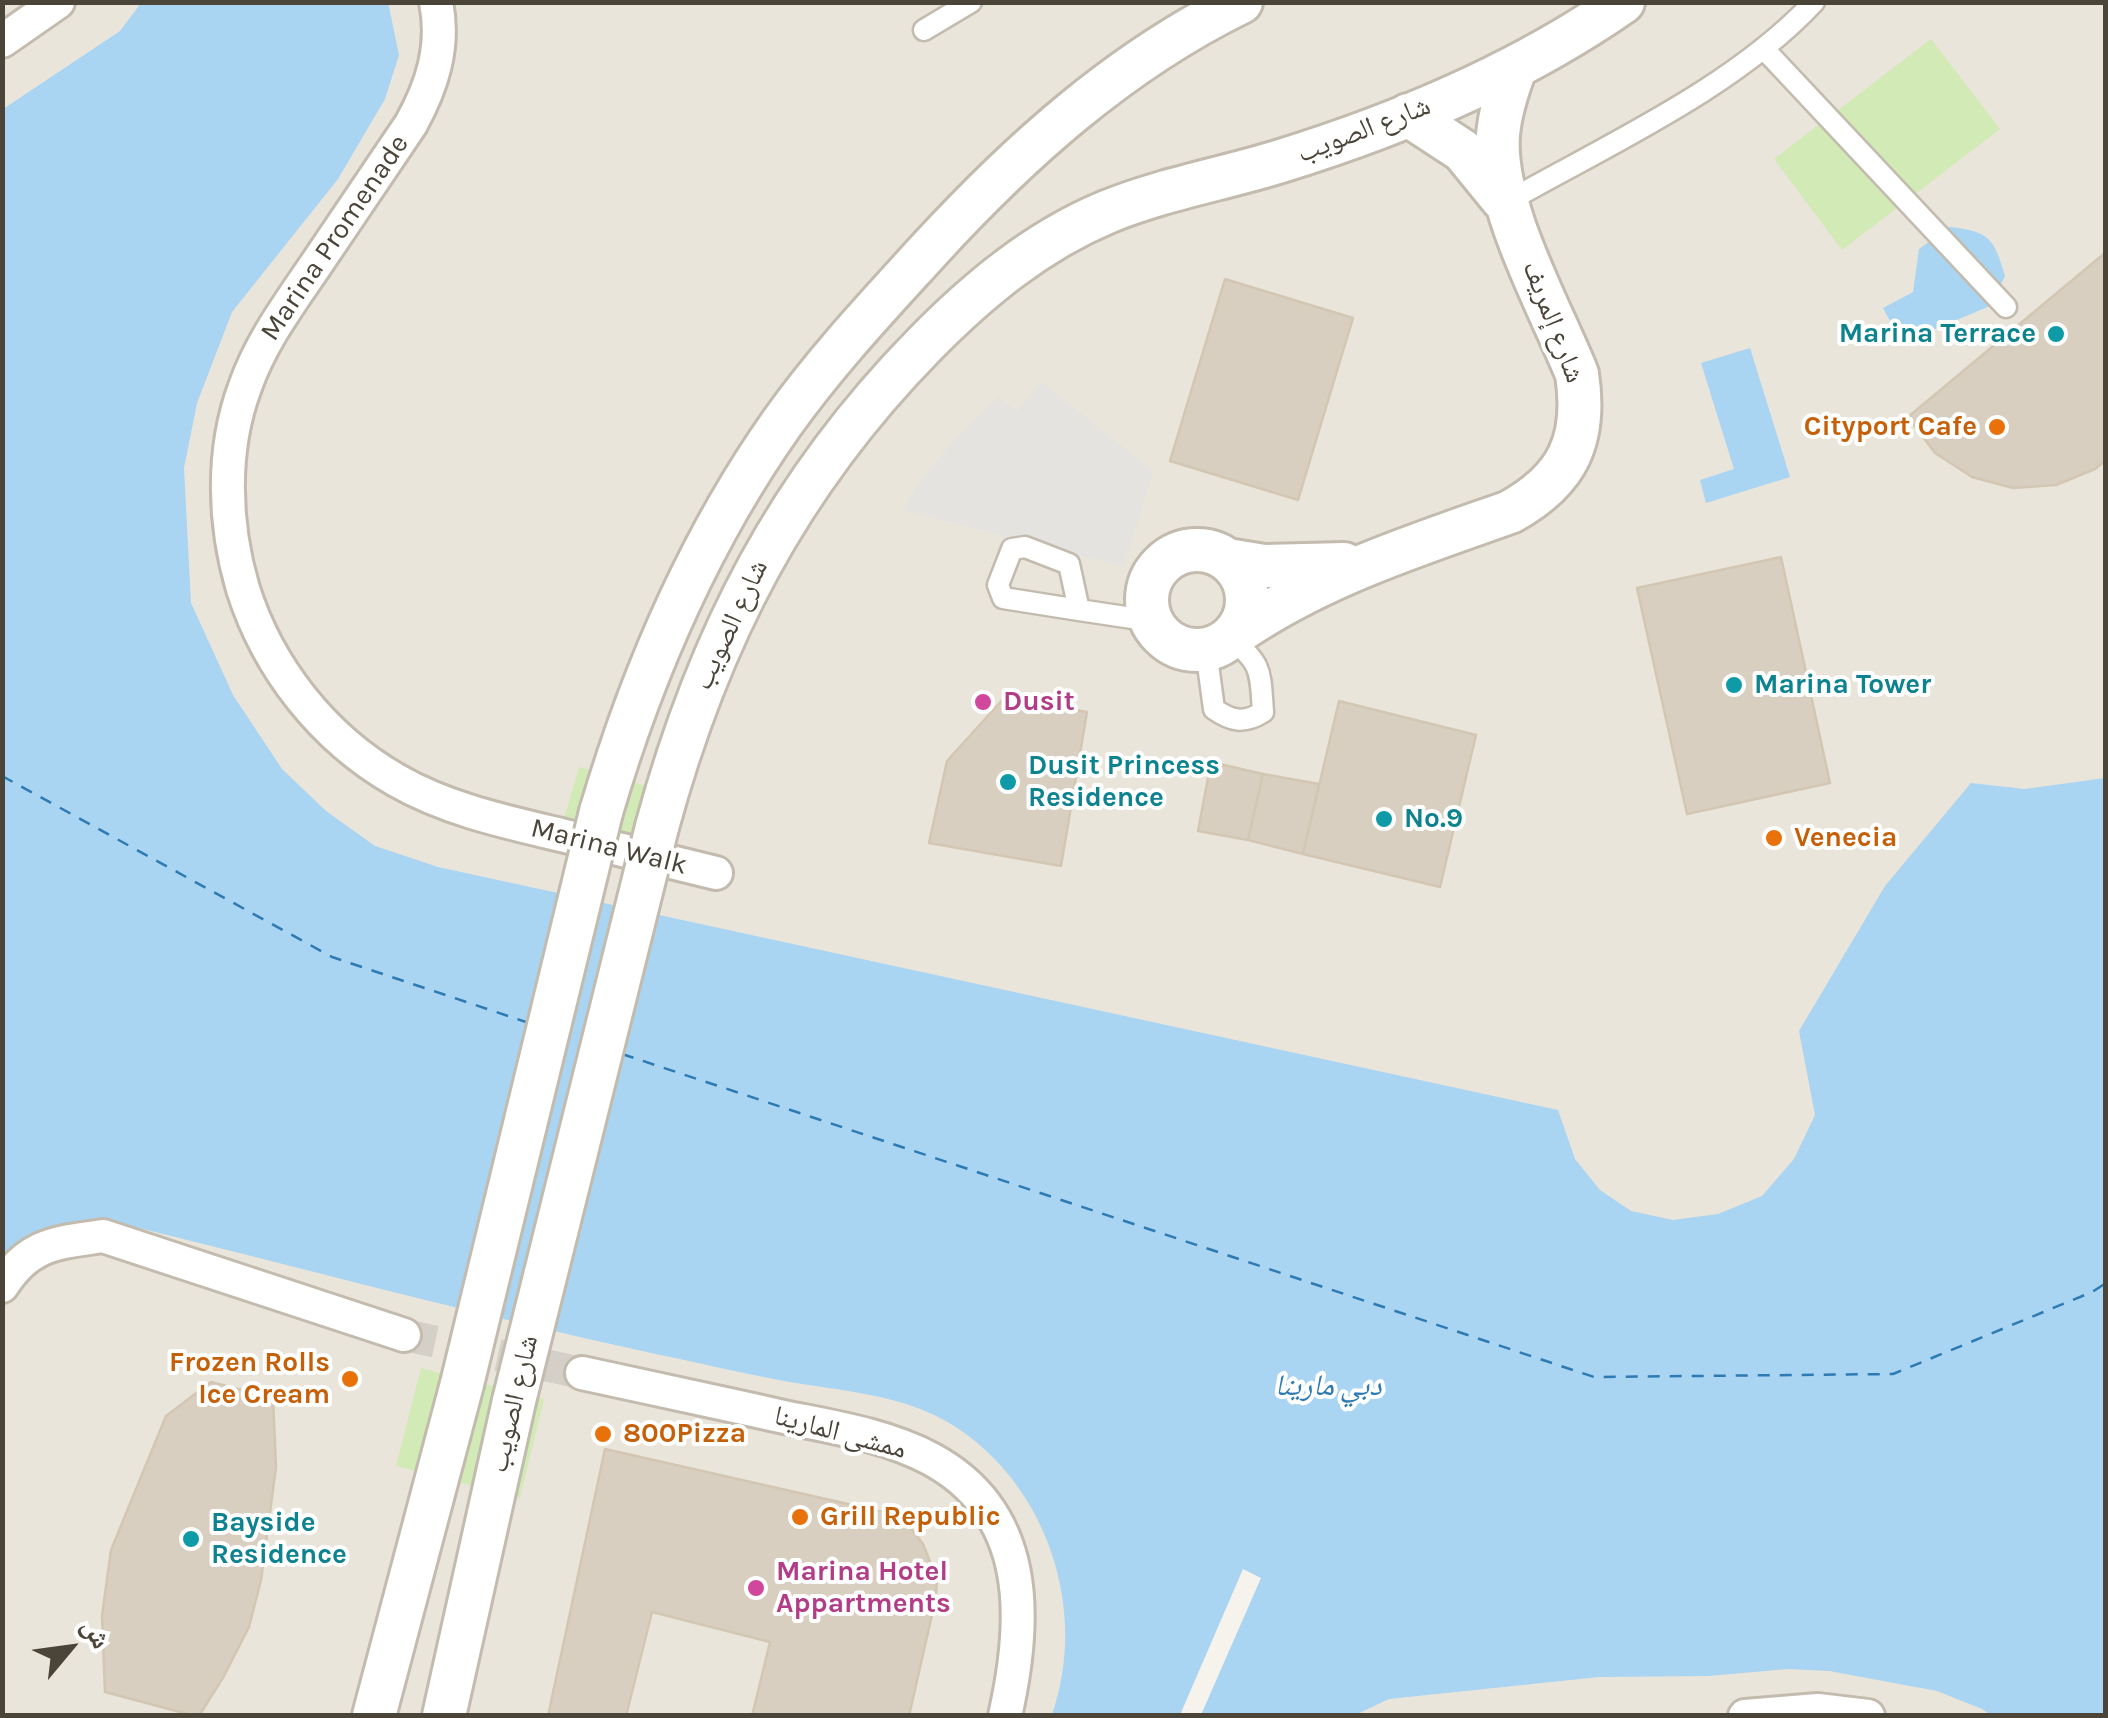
<!DOCTYPE html>
<meta charset="utf-8">
<style>
body{margin:0}
#map{position:relative;width:2108px;height:1718px;overflow:hidden;background:#f6f3ec;font-family:Karla,"Noto Naskh Arabic",sans-serif}
canvas{display:block}
.frame{position:absolute;inset:0;border:5px solid #4b4439;pointer-events:none}
.north{position:absolute;left:20px;top:1598px;width:100px;height:100px;-webkit-text-stroke:8px #fff;paint-order:stroke;rotate:61deg;font-size:28px;font-weight:700;line-height:40px;text-align:center;color:#4b4439}
.north::after{content:'';display:block;margin:auto;width:35px;height:45px;background:#4b4439;clip-path:polygon(50% 0,100% 100%,50% 72%,0 100%)}
</style>
<div id="map">
<canvas width="2108" height="1718"></canvas>
<div class="frame"></div>
<div class="north">ش</div>
</div>
<script>
const g = document.querySelector('canvas').getContext('2d');
g.lineJoin = 'round';
function fill(path, color) { g.fillStyle = color; g.fill(path, 'evenodd'); }
function stroke(path, color, width, dash) { g.strokeStyle = color; g.lineWidth = width; g.lineCap = dash ? 'butt' : 'round'; g.setLineDash(dash || []); g.stroke(path); }
function label(font, color, halo, rows, align = 'center') {
  g.font = font + ' Karla,"Noto Naskh Arabic",sans-serif'; g.lineWidth = 8; g.setLineDash([]); g.textBaseline = 'middle'; g.strokeStyle = halo; g.fillStyle = color; for (const [text, x, y, turn = 0] of rows) {
    g.save(); g.translate(x, y); g.rotate((+turn || 0) * Math.PI / 180); g.textAlign = isNaN(turn) ? turn : align; if (halo) g.strokeText(text, 0, 0); g.fillText(text, 0, 0); g.restore();
  }
}
const residential = new Path2D(`
 M3 3H2105V1715L3 1716Z`);
const green = new Path2D(`
 M1931 39 2000 129 1842 250 1774 159Z
 M579 767 686 797 669 860 561 829Z
 M421 1368 544 1399 520 1498 396 1466Z`);
const parking = new Path2D(`
 M1041 382 1153 471 1124 567 903 510 917 486 953 441 998 397 1017 412Z`);
const water = new Path2D(`
 M388 2 399 55 385 99 338 179 232 312 197 403 184 468 191 603 233 695 282 769 326 811 375 846 438 867 1558 1110 1575 1159 1600 1190 1631 1211 1673 1220 1718 1214 1762 1196 1794 1159 1815 1115 1799 1031 1885 886 1971 783 2025 789 2105 778V1715H1991L1982 1709 1937 1691 1829 1671 1788 1669 1708 1676 1599 1677 1389 1699 1355 1715H1052C1089 1610 1047 1483 951 1424 902 1394 840 1391 784 1381 740 1373 696 1362 651 1353 472 1314 294 1266 115 1222 72 1220 35 1227 3 1257V109L120 31 141 3Z
 M1949 227C1989 231 1994 238 2005 276L1990 306 1902 343 1883 308 1913 292 1919 249Z
 M1750 348 1790 477 1706 503 1700 480 1734 469 1701 363Z`);
const pier = new Path2D(`
 M1243 1569 1261 1578 1201 1715H1180Z`);
const ferry = new Path2D(`
 M2 776 332 957 529 1023
 M622 1054 1594 1377 1893 1374 2092 1292 2106 1283`);
const building = new Path2D(`
 M2106 252V460L2095 469 2056 485 2013 488 1972 477 1935 453 1908 417Z
 M1225 279 1353 318 1298 500 1170 461Z
 M1781 557 1830 783 1687 814 1637 588Z
 M1005 697 1087 712 1061 866 929 843 947 761Z
 M1339 701 1476 735 1440 887 1303 854Z
 M1211 762 1263 774 1248 840 1198 831Z
 M1263 774 1319 784 1303 854 1248 840Z
 M211 1382 273 1398 276 1467 261 1580 249 1627 224 1676 199 1716H195L105 1692 102 1616 111 1550 166 1416Z
 M605 1449 888 1513 906 1522 923 1544 937 1579 936 1597 909 1716H548Z
 M652 1612 770 1642 752 1716H626Z`);
const pedestrianTunnel = new Path2D(`
 M404 1335 582 1373`);
const service = new Path2D(`
 M924 30 971 2
 M1764 49 2006 307
 M1505 203C1607 145 1734 88 1814 2
 M1079 610 1003 598 998 585 1012 549 1025 547 1069 564 1079 610 1152 621
 M1206 650 1214 709C1231 721 1244 724 1263 712 1260 672 1263 664 1230 638`);
const pedestrian = new Path2D(`
 M436 2C445 47 432 86 411 124 380 170 348 217 317 263 290 303 261 341 245 387 221 451 224 525 243 589 268 668 323 738 396 780 446 809 506 822 561 835 613 848 665 860 716 873
 M2 41 58 2
 M2 1286C29 1243 57 1243 103 1236L404 1335
 M582 1373C650 1388 717 1402 784 1417 833 1427 886 1435 931 1459 1031 1513 1027 1619 1005 1716
 M1745 1716 1818 1710 1868 1716`);
const minor = new Path2D(`
 M1408 115 1463 151 1503 200
 M1147 600a50 50 0 1 1 100 0a50 50 0 1 1-100 0Z
 M1227 560 1264 566 1344 564
 M1235 634C1319 576 1414 546 1510 512 1568 480 1587 440 1577 374 1550 307 1493 207 1498 135 1500 112 1507 90 1515 69
 M601 812C642 673 698 542 782 423 826 361 878 306 929 250 1019 152 1120 61 1241 2
 M657 827C708 639 788 483 925 344 978 290 1037 241 1107 212 1163 189 1223 179 1281 161 1400 124 1520 74 1623 2
 M374 1716 462 1384
 M444 1716 514 1401`);
const minorBridge = new Path2D(`
 M462 1384 601 812
 M514 1401 657 827`);
const markers = [
 [2056,334,10,"#0f9aa8"],
 [1997,427,10,"#e8710a"],
 [1734,685,10,"#0f9aa8"],
 [983,702,10,"#d1479c"],
 [1008,782,10,"#0f9aa8"],
 [1384,819,10,"#0f9aa8"],
 [1774,838,10,"#e8710a"],
 [350,1379,10,"#e8710a"],
 [603,1434,10,"#e8710a"],
 [800,1517,10,"#e8710a"],
 [191,1539,10,"#0f9aa8"],
 [756,1588,10,"#d1479c"]
];
const streetNames = [
 ["شارع الصويب",1364,130,-21],
 ["Marina Promenade",335,238,-56],
 ["شارع إلمريف",1553,322,69],
 ["شارع الصويب",731,625,-65],
 ["Marina Walk",609,847,14],
 ["شارع الصويب",514,1404,-77],
 ["ممشى المارينا",840,1433,15]
];
const cultureNames = [
 ["Marina Terrace",2036,334,"right"],
 ["Marina Tower",1754,685],
 ["Dusit Princess",1028,766],
 ["Residence",1028,798],
 ["No.9",1404,819],
 ["Bayside",211,1523],
 ["Residence",211,1555]
];
const foodNames = [
 ["Cityport Cafe",1977,427,"right"],
 ["Venecia",1794,838],
 ["Frozen Rolls",330,1363,"right"],
 ["Ice Cream",330,1395,"right"],
 ["800Pizza",623,1434],
 ["Grill Republic",820,1517]
];
const hotelNames = [
 ["Dusit",1003,702],
 ["Marina Hotel",776,1572],
 ["Appartments",776,1604]
];
const waterNames = [
 ["دبي مارينا",1328,1386]
];
fill(residential, '#eae5da');
fill(green, '#d2eab5');
fill(parking, '#e5e3e0');
fill(water, '#a9d4f2');
fill(pier, '#f6f3ec');
stroke(ferry, '#2e7ab2', 2.5, [12, 10]);
fill(building, '#d8cfc1');
stroke(building, '#d3c7b4', 2.5);
stroke(pedestrianTunnel, '#d4d0c8', 32, [32, 16]);
stroke(service, '#c2bbae', 25);
stroke(pedestrian, '#c2bbae', 38);
stroke(minor, '#c2bbae', 48);
stroke(service, '#fff', 20);
stroke(pedestrian, '#fff', 32);
stroke(minor, '#fff', 42);
stroke(minorBridge, '#c2bbae', 48, []);
stroke(minorBridge, '#fff', 42);
for (const [x, y, r, color] of markers) { const dot = new Path2D(); dot.arc(x, y, r, 0, 2 * Math.PI); g.fillStyle = color; g.fill(dot); stroke(dot, '#fff', 4); }
label('28px', '#4b4439', '#fff', streetNames);
label('bold 28px', '#0d838f', '#fff', cultureNames, 'left');
label('bold 28px', '#c56008', '#fff', foodNames, 'left');
label('bold 28px', '#b23c85', '#fff', hotelNames, 'left');
label('italic 30px', '#2e7ab2', '#fff', waterNames);
</script>
